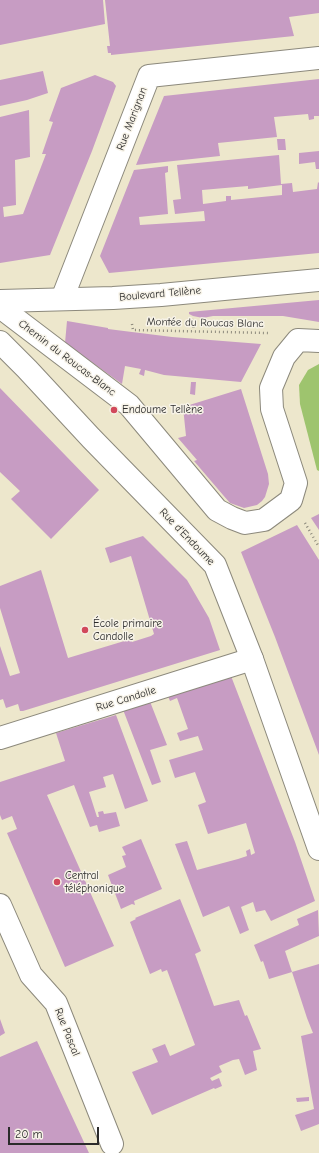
<!DOCTYPE html>
<meta charset="utf-8">
<style>
body{margin:0}
#map{position:relative;width:319px;height:1153px;overflow:hidden;background:#ede7cc;font-family:"Comic Neue",sans-serif}
canvas{display:block}
.scale{position:absolute;left:8px;top:1127px;width:91px;height:18px;box-sizing:border-box;border:2px solid #2b2b2b;border-top:0;padding-left:5px;font-size:12px;line-height:14px;white-space:nowrap;color:#2b2b2b;-webkit-text-stroke:3px #f7f3e8;paint-order:stroke}
</style>
<div id="map">
<canvas width="319" height="1153"></canvas>
<div class="scale">20 m</div>
</div>
<script>
const g = document.querySelector('canvas').getContext('2d');
g.lineJoin = 'round';
function fill(path, color) { g.fillStyle = color; g.fill(path, 'evenodd'); }
function stroke(path, color, width, dash) { g.strokeStyle = color; g.lineWidth = width; g.lineCap = dash ? 'butt' : 'round'; g.setLineDash(dash || []); g.stroke(path); }
function label(font, color, halo, rows, align = 'center') {
  g.font = font + ' "Comic Neue",sans-serif'; g.lineWidth = 3; g.setLineDash([]); g.textBaseline = 'middle'; g.strokeStyle = halo; g.fillStyle = color; for (const [text, x, y, turn = 0] of rows) {
    g.save(); g.translate(x, y); g.rotate((+turn || 0) * Math.PI / 180); g.textAlign = isNaN(turn) ? turn : align; if (halo) g.strokeText(text, 0, 0); g.fillText(text, 0, 0); g.restore();
  }
}
const green = new Path2D(`
 M319 364V471L317 470 300 404 299 385 308 370Z`);
const building = new Path2D(`
 M0 0H103L105 24 0 45Z
 M105 0H319V13L289 17 294 36 111 55V53H108L107 46H110Z
 M43 71 48 93 27 100 0 106V80Z
 M95 75 113 82 116 86 92 151 50 255 0 263V117L29 110 30 157 15 160 16 205 3 207 4 217 23 214 46 154H42L53 122 49 121 61 88Z
 M319 79V116H314V119L309 120 308 114 274 117 277 137 218 143 220 156 136 165 164 96Z
 M277 139H285L286 150H278Z
 M319 151V169H316L315 162 299 164V153Z
 M279 155 281 184 292 183 293 192 317 189 318 182 319 183V253L109 273 100 256 134 170 168 166V172L165 173 168 214 139 217 140 225 205 221 204 211 175 214 173 200 181 199 177 165ZM282 185V195L231 200V196H226V201L203 204 202 190 248 186V189Z
 M319 300V322L283 316H213L203 318 193 316 189 314V312Z
 M67 321 108 328V329L172 337 261 344 241 382 164 375 145 370 144 376 139 374 141 369 125 366 122 384 65 343Z
 M191 382H196L195 395 190 394Z
 M0 388 99 490 51 539 11 499 20 491 0 472Z
 M241 389 268 474 269 484 265 497 262 501 257 505 244 508 230 503 223 495 194 461 197 460 178 438 186 436 183 407Z
 M319 514V530L311 518Z
 M297 525 319 560V755L275 637 241 552Z
 M143 536 187 580 209 618 220 650 23 711H20L18 704 6 708 3 699 0 700V646L10 676 20 673 0 608V586L41 570 68 658 131 639 132 642 151 636 154 634 131 556 110 563 105 548Z
 M231 676 295 842 315 901 271 921 265 910 256 912 253 902 241 907 249 930 240 934 229 906 203 917 175 844 187 841 197 870 238 859 247 856 246 851 250 849 251 855 255 853 246 823 208 834 198 805 206 802 195 772 175 778 169 760 203 750 198 736 180 741 177 733 188 729 177 698 170 701 167 694Z
 M149 699 167 745 150 750 161 782 152 785 122 707Z
 M116 715 148 801 125 809 113 774 103 777 106 787 89 792 97 817H99L98 812 103 811 104 814 116 812 120 826 99 832 97 825 90 827 74 785 47 795 114 946 65 967 7 833 17 829 12 816 2 820 0 815V782L65 761 56 733Z
 M141 839 162 889 134 901 135 905 132 904 121 909 108 875 126 867 122 856 126 855 122 847Z
 M180 899 201 951 195 954 214 1006 239 1000 245 1016 247 1015 261 1049 253 1051 257 1070 245 1075 239 1059 233 1060 219 1066 222 1072 210 1078 212 1081 219 1078 222 1086 215 1089 214 1088 152 1115 132 1072 158 1062 152 1049 165 1044 170 1056 195 1045 167 970 162 972 161 969 150 974 130 922 136 919 135 918Z
 M318 910 319 936 285 951 292 972 269 979 263 961 261 962 254 945 299 925 297 919Z
 M319 964V1124L301 1131 295 1115 314 1109 301 1036 313 1033 307 1018 292 972Z
 M0 1019 5 1033 0 1036Z
 M37 1041 89 1153H0V1057Z
 M309 1097V1101L297 1102 296 1098Z`);
const path = new Path2D(`
 M192 319 194 331
 M132 324 133 330 268 333
 M305 523 319 547`);
const minor = new Path2D(`
 M62 299 149 76 319 58
 M0 307 129 405 217 510 232 518 245 523 264 520 291 500 296 483 272 409 271 388 284 357 298 340 319 341
 M0 738 252 659
 M0 905 31 975 56 1003 112 1144`);
const tertiary = new Path2D(`
 M0 301 113 298 161 295 319 280
 M0 342 27 369 91 438 215 565 252 659 319 849`);
const markers = [
 [114,410,4,"#d1495b"],
 [85,630,4,"#d1495b"],
 [57,882,4,"#d1495b"]
];
const streetNames = [
 ["Rue Marignan",132,119,-69],
 ["Boulevard Tellène",160,294,-5],
 ["Montée du Roucas Blanc",205,323,1],
 ["Chemin du Roucas-Blanc",67,358,37],
 ["Rue d'Endoume",187,537,46],
 ["Rue Candolle",126,699,-17],
 ["Rue Pascal",67,1032,68]
];
const poiNames = [
 ["Endoume Tellène",122,410],
 ["École primaire",93,624],
 ["Candolle",93,637],
 ["Central",65,876],
 ["téléphonique",65,889]
];
fill(green, '#9ec46e');
fill(building, '#c79cc3');
stroke(minor, '#8c897c', 24);
stroke(tertiary, '#8c897c', 24);
stroke(path, '#8c897c', 2.5, [1, 3]);
stroke(minor, '#fff', 22);
stroke(tertiary, '#fff', 22);
for (const [x, y, r, color] of markers) { const dot = new Path2D(); dot.arc(x, y, r, 0, 2 * Math.PI); g.fillStyle = color; g.fill(dot); stroke(dot, '#f7f3e8', 1.5); }
label('11px', '#2b2b2b', '#f7f3e8', streetNames);
label('11px', '#2b2b2b', '#f7f3e8', poiNames, 'left');
</script>
